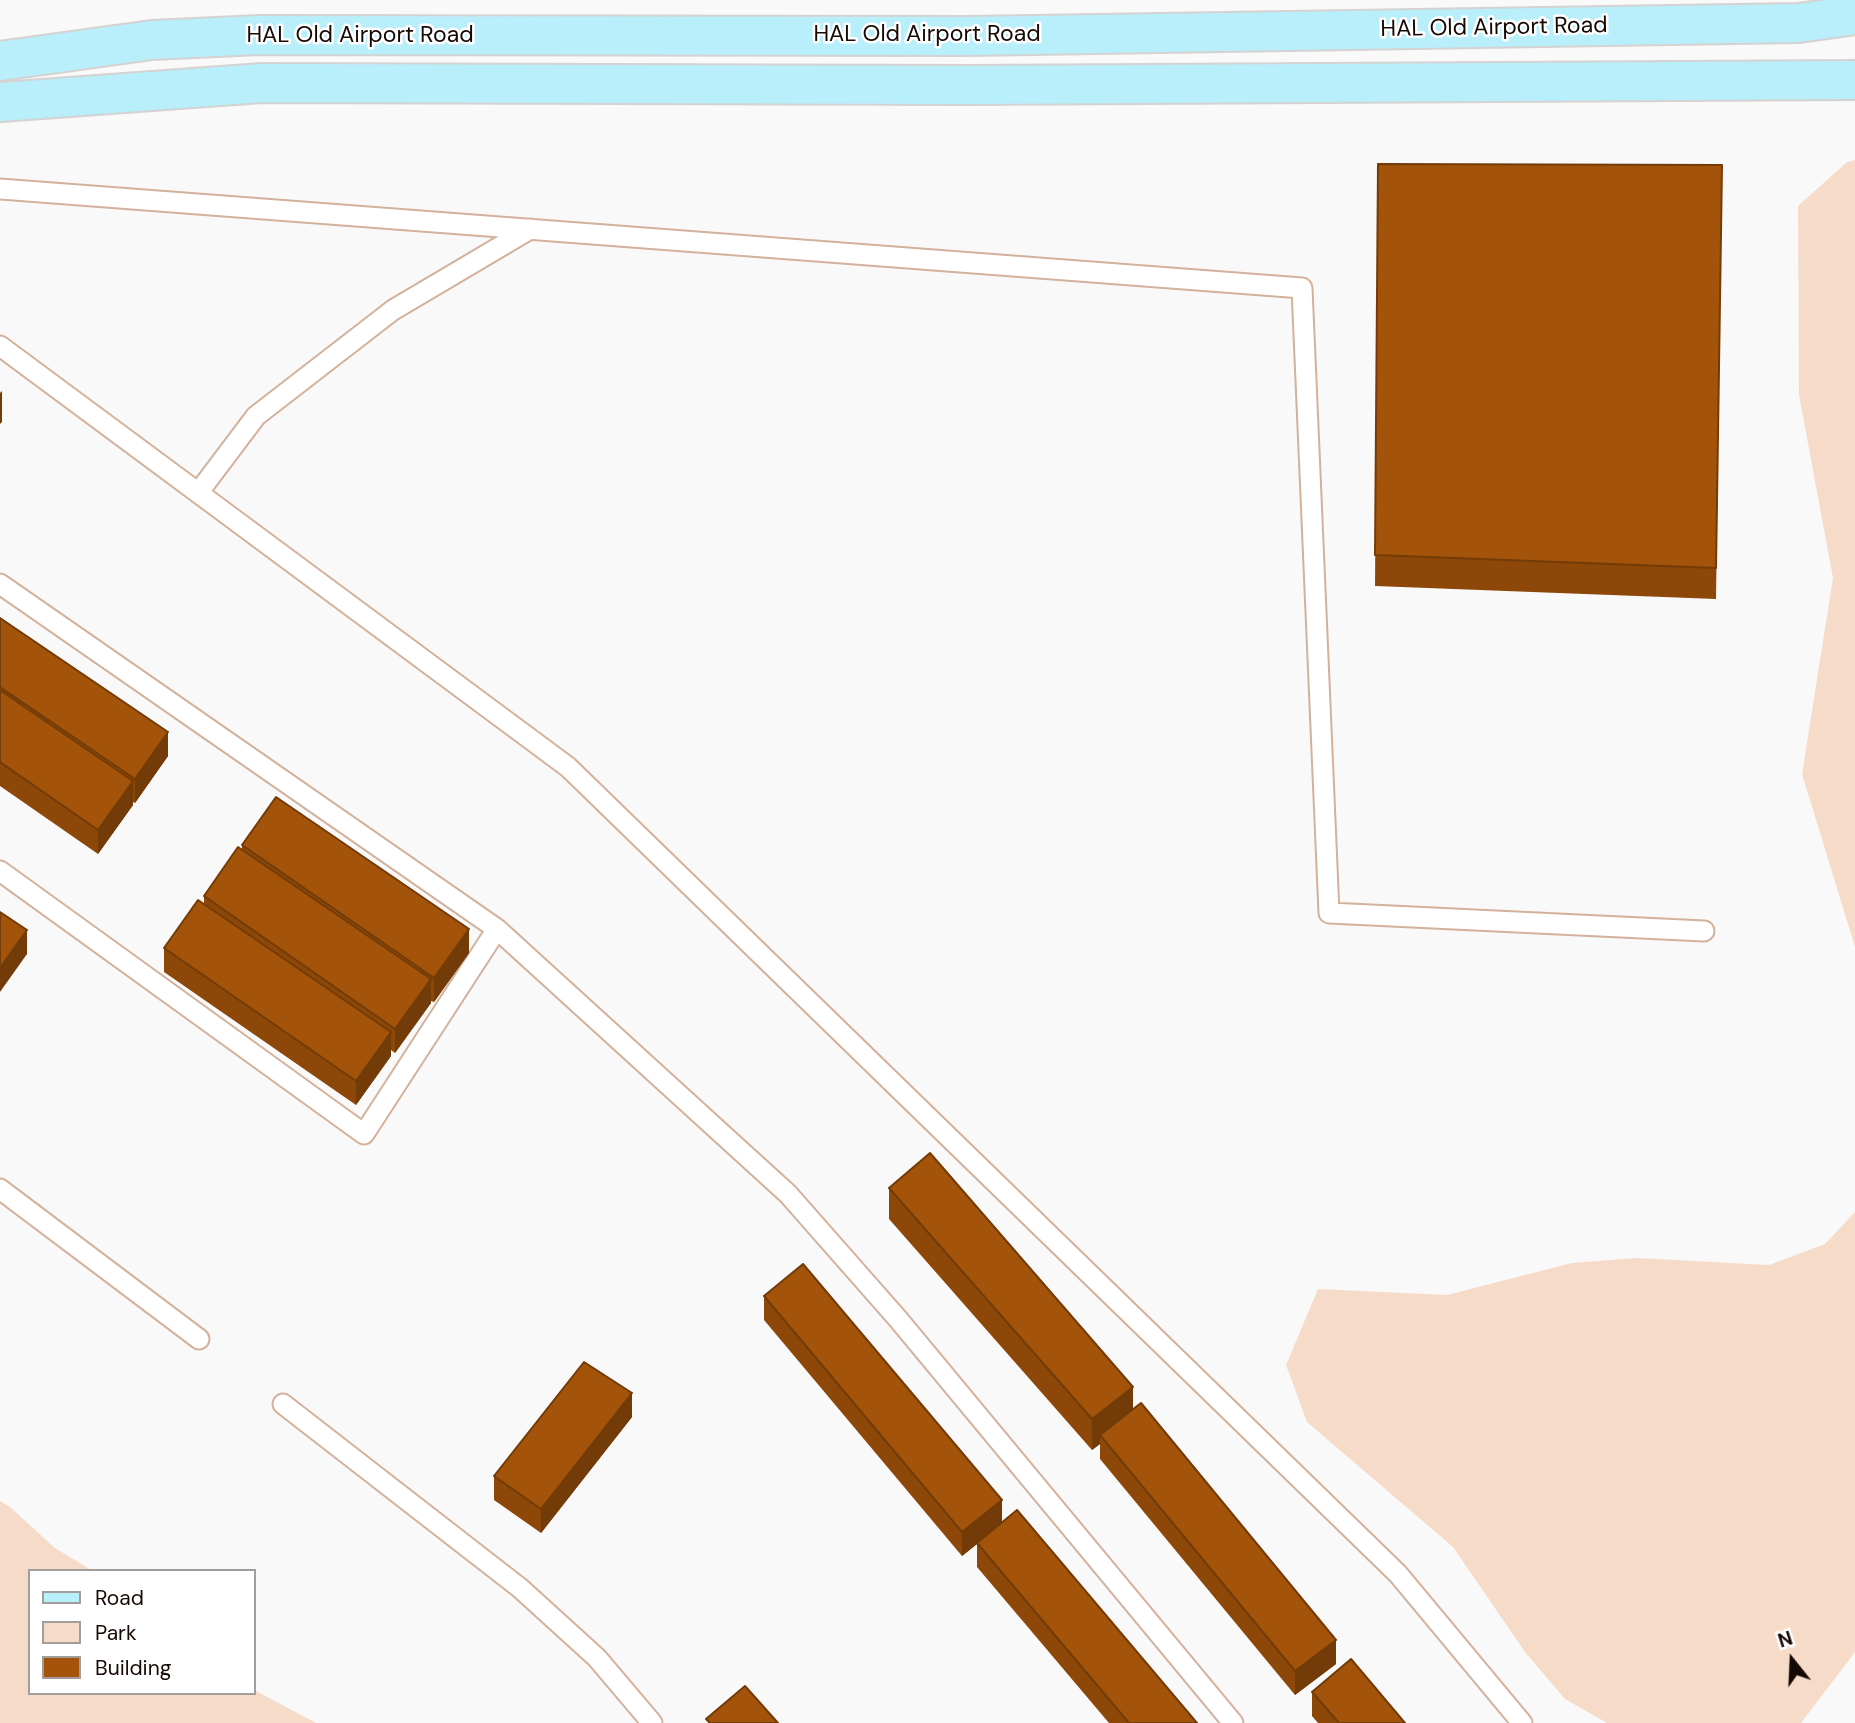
<!DOCTYPE html>
<style>
body{margin:0}
#map{position:relative;width:1855px;height:1723px;overflow:hidden;background:#f9f9f9;font-family:"DM Sans",sans-serif}
canvas{display:block}
.legend{position:absolute;left:28px;top:1569px;width:228px;height:126px;box-sizing:border-box;background:#fff;border:2px solid #a19d9b;margin:0;padding:9px 12px;list-style:none;font-size:21px;color:#150904}
.legend li{display:flex;align-items:center;gap:14px;height:35px}
.legend b{width:35px;border:2px solid #a19d9b}
.north{position:absolute;left:1757px;top:1625px;width:70px;height:70px;-webkit-text-stroke:5px #fff;paint-order:stroke;rotate:342deg;font-size:19px;font-weight:700;line-height:28px;text-align:center;color:#150904}
.north::after{content:'';display:block;margin:auto;width:24px;height:32px;background:#150904;clip-path:polygon(50% 0,100% 100%,50% 72%,0 100%)}
</style>
<div id="map">
<canvas width="1855" height="1723"></canvas>
<ul class="legend">
<li><b style="height:9px;background:#b9eefb"></b>Road</li>
<li><b style="height:19px;background:#f7dbc9"></b>Park</li>
<li><b style="height:19px;background:#a4540a"></b>Building</li>
</ul>
<div class="north">N</div>
</div>
<script>
const g = document.querySelector('canvas').getContext('2d');
g.lineJoin = 'round';
function fill(path, color) { g.fillStyle = color; g.fill(path, 'evenodd'); }
function stroke(path, color, width, dash) { g.strokeStyle = color; g.lineWidth = width; g.lineCap = dash ? 'butt' : 'round'; g.setLineDash(dash || []); g.stroke(path); }
function label(font, color, halo, rows, align = 'center') {
  g.font = font + ' "DM Sans",sans-serif'; g.lineWidth = 5; g.setLineDash([]); g.textBaseline = 'middle'; g.strokeStyle = halo; g.fillStyle = color; for (const [text, x, y, turn = 0] of rows) {
    g.save(); g.translate(x, y); g.rotate((+turn || 0) * Math.PI / 180); g.textAlign = isNaN(turn) ? turn : align; if (halo) g.strokeText(text, 0, 0); g.fillText(text, 0, 0); g.restore();
  }
}
const green = new Path2D(`
 M1855 160V947L1802 774 1833 578 1799 395 1798 206 1847 162Z
 M1855 1212V1652L1801 1723H1607L1565 1699 1525 1652 1453 1547 1307 1422 1286 1365 1318 1289 1447 1295 1572 1263 1637 1258 1769 1265 1825 1244Z
 M0 1501 10 1507 55 1548 93 1571H30V1693H254V1690L316 1723H0Z`);
const service = new Path2D(`
 M0 189 1302 288 1329 913 1704 931
 M0 346 568 767 1398 1574 1522 1723
 M198 493 256 416 393 310 530 229
 M0 584 497 929 788 1194 898 1319 1233 1723
 M0 871 364 1134 497 929
 M0 1189 199 1339
 M283 1404 520 1588 597 1658 652 1723`);
const primary = new Path2D(`
 M0 61 152 40 259 35 969 36 1799 23 1855 15
 M0 102 262 83 966 85 1855 80`);
const wall = new Path2D(`
 M1378 164 1722 165 1716 599 1375 586Z
 M0 618 168 756 135 803 133 802V805L98 854 0 786Z
 M242 845 469 953 434 1002 431 1001V1003L395 1053 391 1050V1056L356 1105 164 972V948L204 904V896L242 850Z
 M889 1188 1133 1408 1336 1664 1295 1695 1100 1459V1444L1092 1450 889 1219Z
 M764 1296 1002 1522 1197 1723H1109L977 1567V1544L962 1556 764 1320Z
 M632 1417 541 1533 494 1500V1476Z
 M1312 1692 1405 1723H1318L1312 1716Z`);
const shadedWall = new Path2D(`
 M2 391V422L0 424V393Z
 M168 732V756L135 803V779Z
 M133 781V805L98 854V830Z
 M469 929V953L434 1002V978Z
 M27 930V954L0 992V968Z
 M431 979V1003L395 1053V1029Z
 M391 1032V1056L356 1105V1081Z
 M1133 1387V1419L1100 1435V1444L1092 1450V1419Z
 M632 1393V1417L541 1533V1509Z
 M1002 1500V1524L962 1556V1532Z
 M1336 1640V1664L1295 1695V1671Z`);
const building = new Path2D(`
 M1378 164 1722 165 1716 568 1375 555Z
 M0 618 168 732 135 779 0 687Z
 M0 690 133 781 98 830 0 762Z
 M276 797 469 929 434 978 242 845Z
 M238 847 431 979 395 1029 204 896Z
 M198 900 391 1032 356 1081 164 948Z
 M0 912 27 930 0 968Z
 M930 1153 1133 1387 1092 1419 889 1188Z
 M803 1264 1002 1500 962 1532 764 1296Z
 M584 1362 632 1393 541 1509 494 1476Z
 M1141 1403 1336 1640 1295 1671 1100 1435Z
 M1017 1510 1197 1723H1129L977 1543Z
 M1351 1659 1405 1723H1339L1312 1692Z
 M745 1686 778 1723H710L706 1719Z`);
const streetNames = [
 ["HAL Old Airport Road",1494,28,-1],
 ["HAL Old Airport Road",927,35],
 ["HAL Old Airport Road",360,36]
];
fill(green, '#f7dbc9');
stroke(service, '#d3b19b', 23);
stroke(primary, '#d5d3d2', 42);
stroke(service, '#fff', 19);
stroke(primary, '#b9eefb', 38);
fill(wall, '#8d4809');
fill(shadedWall, '#733b07');
fill(building, '#a4540a');
stroke(building, '#733b07', 2);
label('23px', '#150904', '#fff', streetNames);
</script>
